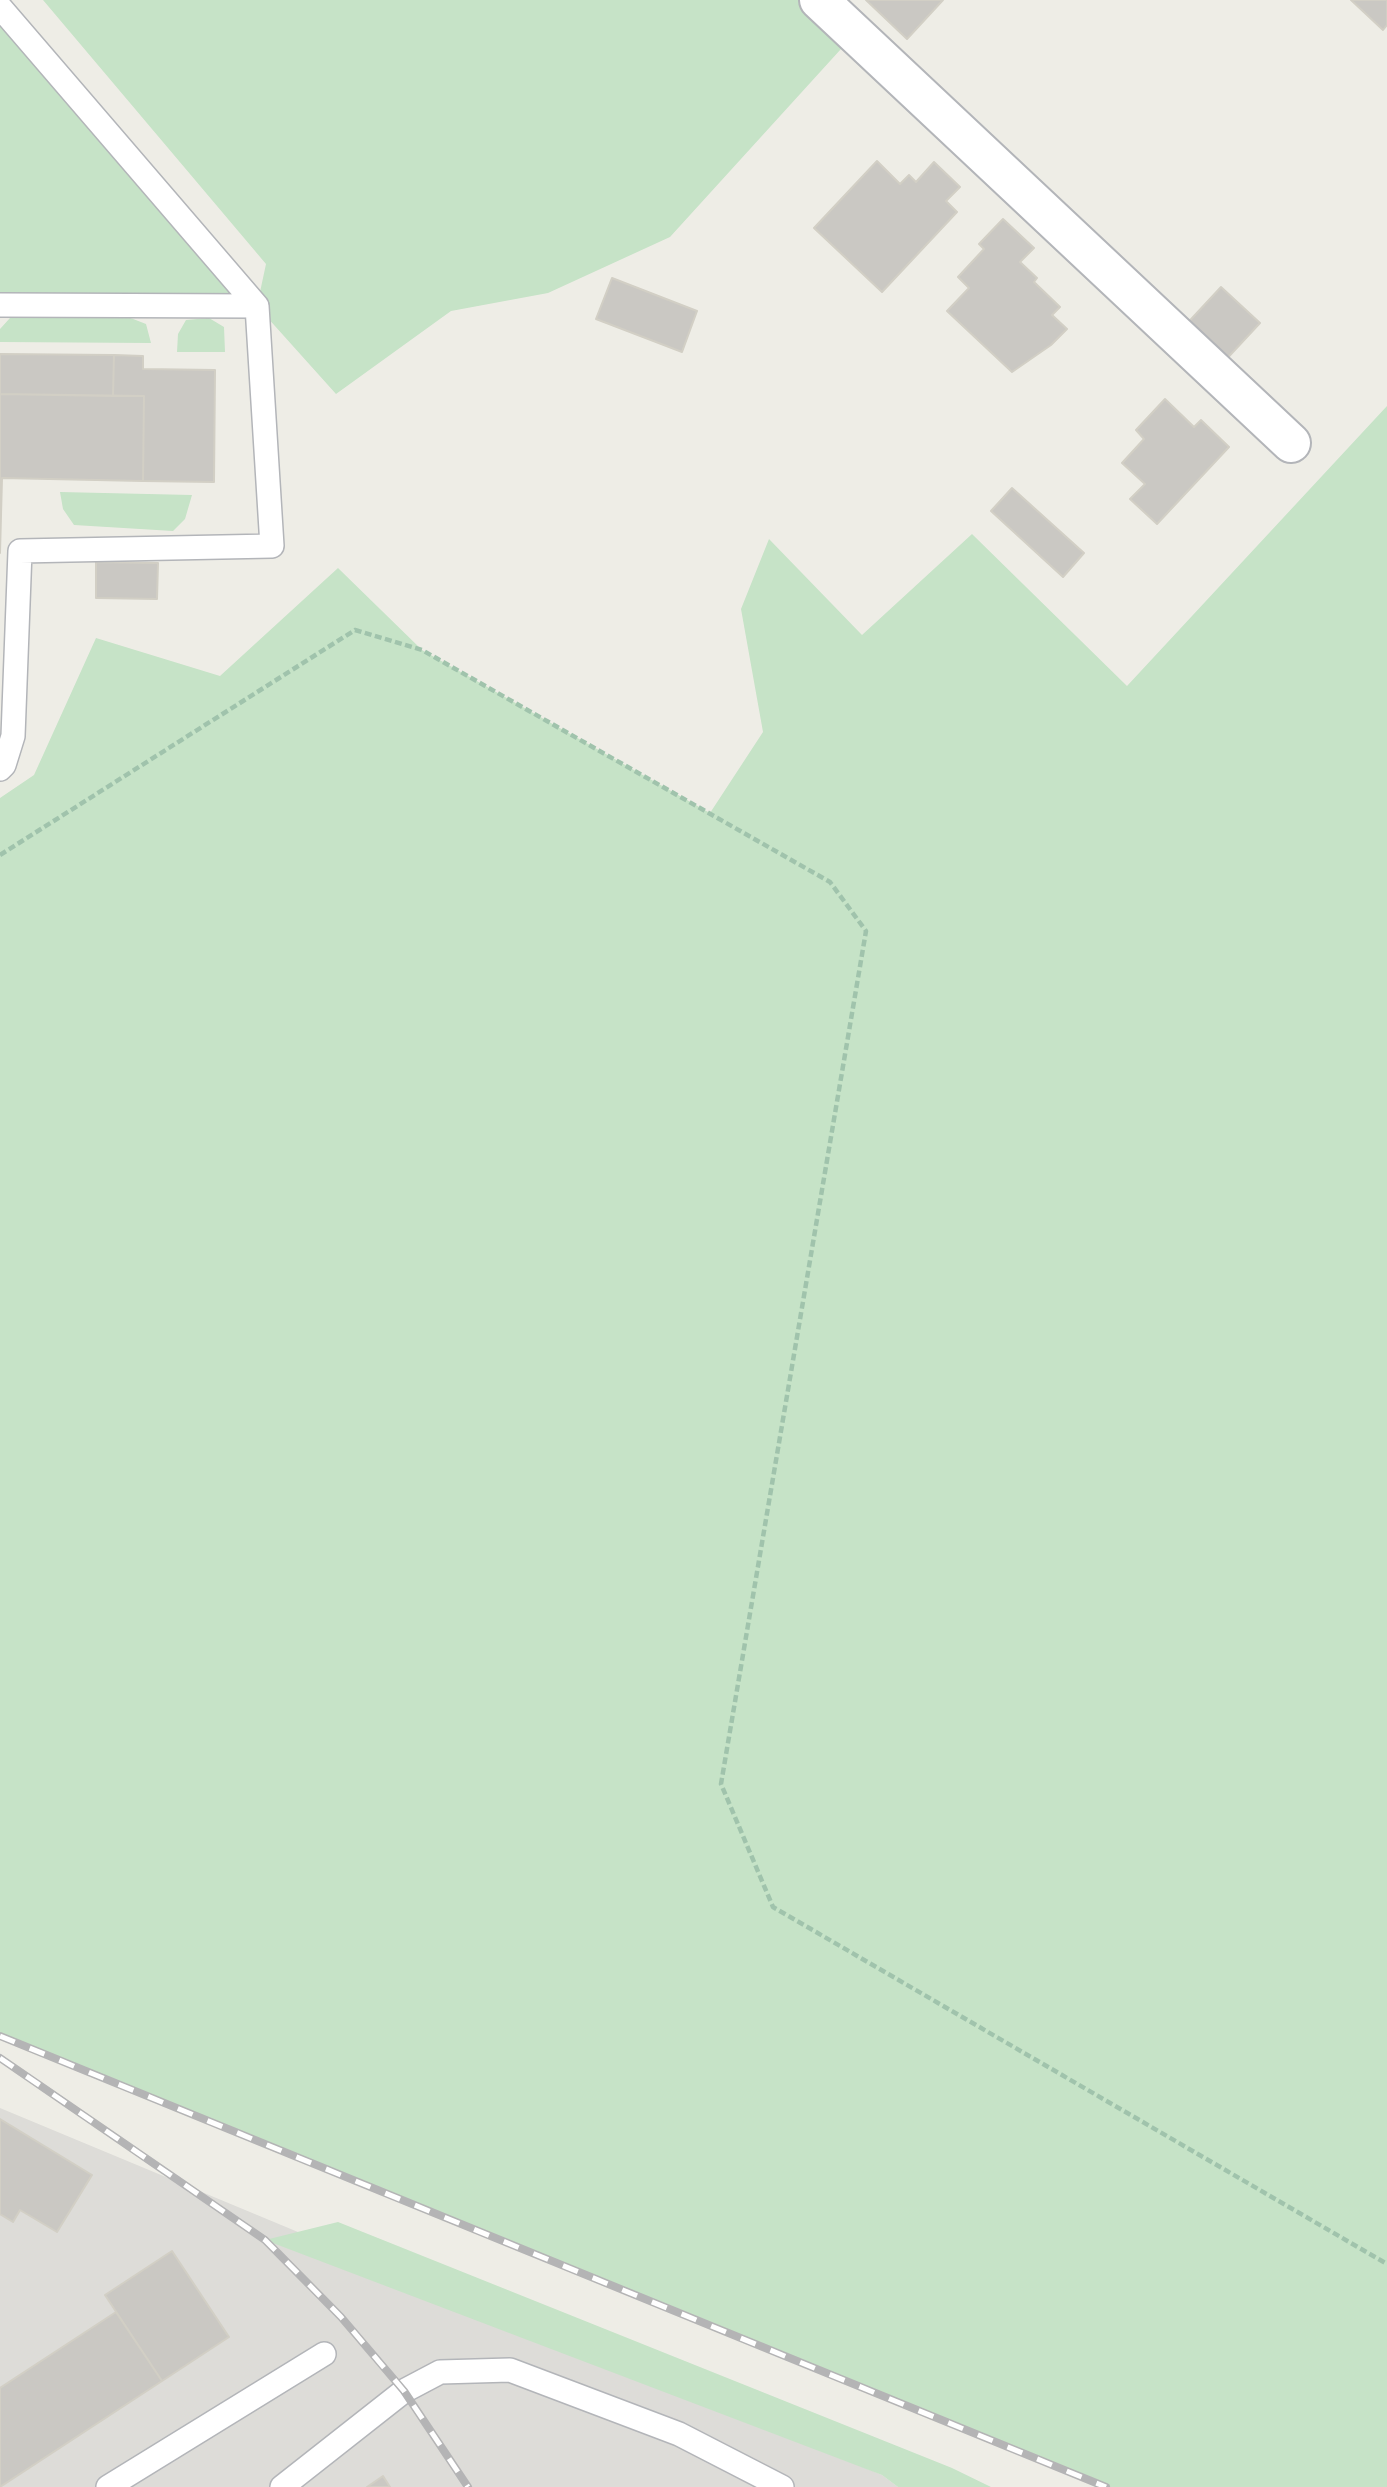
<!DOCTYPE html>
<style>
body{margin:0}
canvas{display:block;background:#eeede6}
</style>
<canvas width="1387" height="2487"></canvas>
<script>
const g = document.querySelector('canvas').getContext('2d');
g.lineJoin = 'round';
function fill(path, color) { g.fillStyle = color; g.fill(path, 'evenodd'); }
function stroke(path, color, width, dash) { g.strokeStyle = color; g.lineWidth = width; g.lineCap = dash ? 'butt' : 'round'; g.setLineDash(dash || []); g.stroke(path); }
const industrial = new Path2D(`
 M0 2108 882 2475 898 2487H0Z`);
const green = new Path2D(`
 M43 0H813L851 38 670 237 548 293 451 311 336 394 257 306 266 264Z
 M0 13 231 293 0 295Z
 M128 317 146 324 151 343 0 342V329L10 318Z
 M209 318 224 327 225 352H177L178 334 186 320Z
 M1387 406V2487H1106L0 2036V798L34 775 96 638 220 676 338 568 422 650 710 813 763 732 741 609 769 539 862 635 972 534 1127 686Z
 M60 492 192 495 185 519 173 531 74 525 63 509Z
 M338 2222 952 2468 991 2487H898L882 2475 265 2240Z`);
const building = new Path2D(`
 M866 0H943L907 39Z
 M1351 0H1387V25L1383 30Z
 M877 161 900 184 909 175 916 182 934 162 960 187 946 201 957 212 882 292 814 228Z
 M1003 219 1034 248 1020 262 1037 278 1034 282 1060 307 1052 315 1067 329 1051 345 1012 372 947 311 969 288 958 277 984 249 979 244Z
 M612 278 697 311 682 352 596 319Z
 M1221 287 1260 323 1220 366 1181 330Z
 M0 354 114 355 113 396 0 394Z
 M114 355 143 356V369L215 370 214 482 143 481 144 396H113Z
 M0 394 144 396 143 481 2 478 0 553Z
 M1165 399 1194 427 1201 420 1229 447 1157 524 1130 499 1145 484 1122 463 1144 439 1136 430Z
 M1012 488 1084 553 1063 577 991 511Z
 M96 562 158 563 157 599 96 598Z
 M0 2119 92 2175 57 2232 20 2210 13 2222 0 2214Z
 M172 2251 229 2337 162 2381 105 2295Z
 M116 2312 162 2381 0 2487V2388Z
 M383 2476 390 2487H367Z`);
const path = new Path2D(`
 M0 855 355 630 422 650 830 882 866 931 721 1784 773 1907 1387 2264`);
const service = new Path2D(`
 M0 7 257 306
 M0 305 257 306 272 546 20 551 13 736 4 765 0 769
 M108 2487 324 2354
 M282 2487 404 2391 440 2372 510 2370 679 2434 782 2487`);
const minor = new Path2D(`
 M819 0 1291 443`);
const rail = new Path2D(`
 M0 2036 1106 2487
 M0 2058 265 2240 341 2317 404 2391 468 2487`);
fill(industrial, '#dddcd8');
fill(green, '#c6e3c7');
fill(building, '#cac8c3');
stroke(building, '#d2cfc5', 2);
stroke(service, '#b3b5b9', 26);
stroke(minor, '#b3b5b9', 42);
stroke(path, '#a0c3ac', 4.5, [7, 3.5]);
stroke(service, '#fff', 23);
stroke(minor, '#fff', 38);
stroke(rail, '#b4b4b5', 8);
stroke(rail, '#fff', 5, [16]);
</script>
